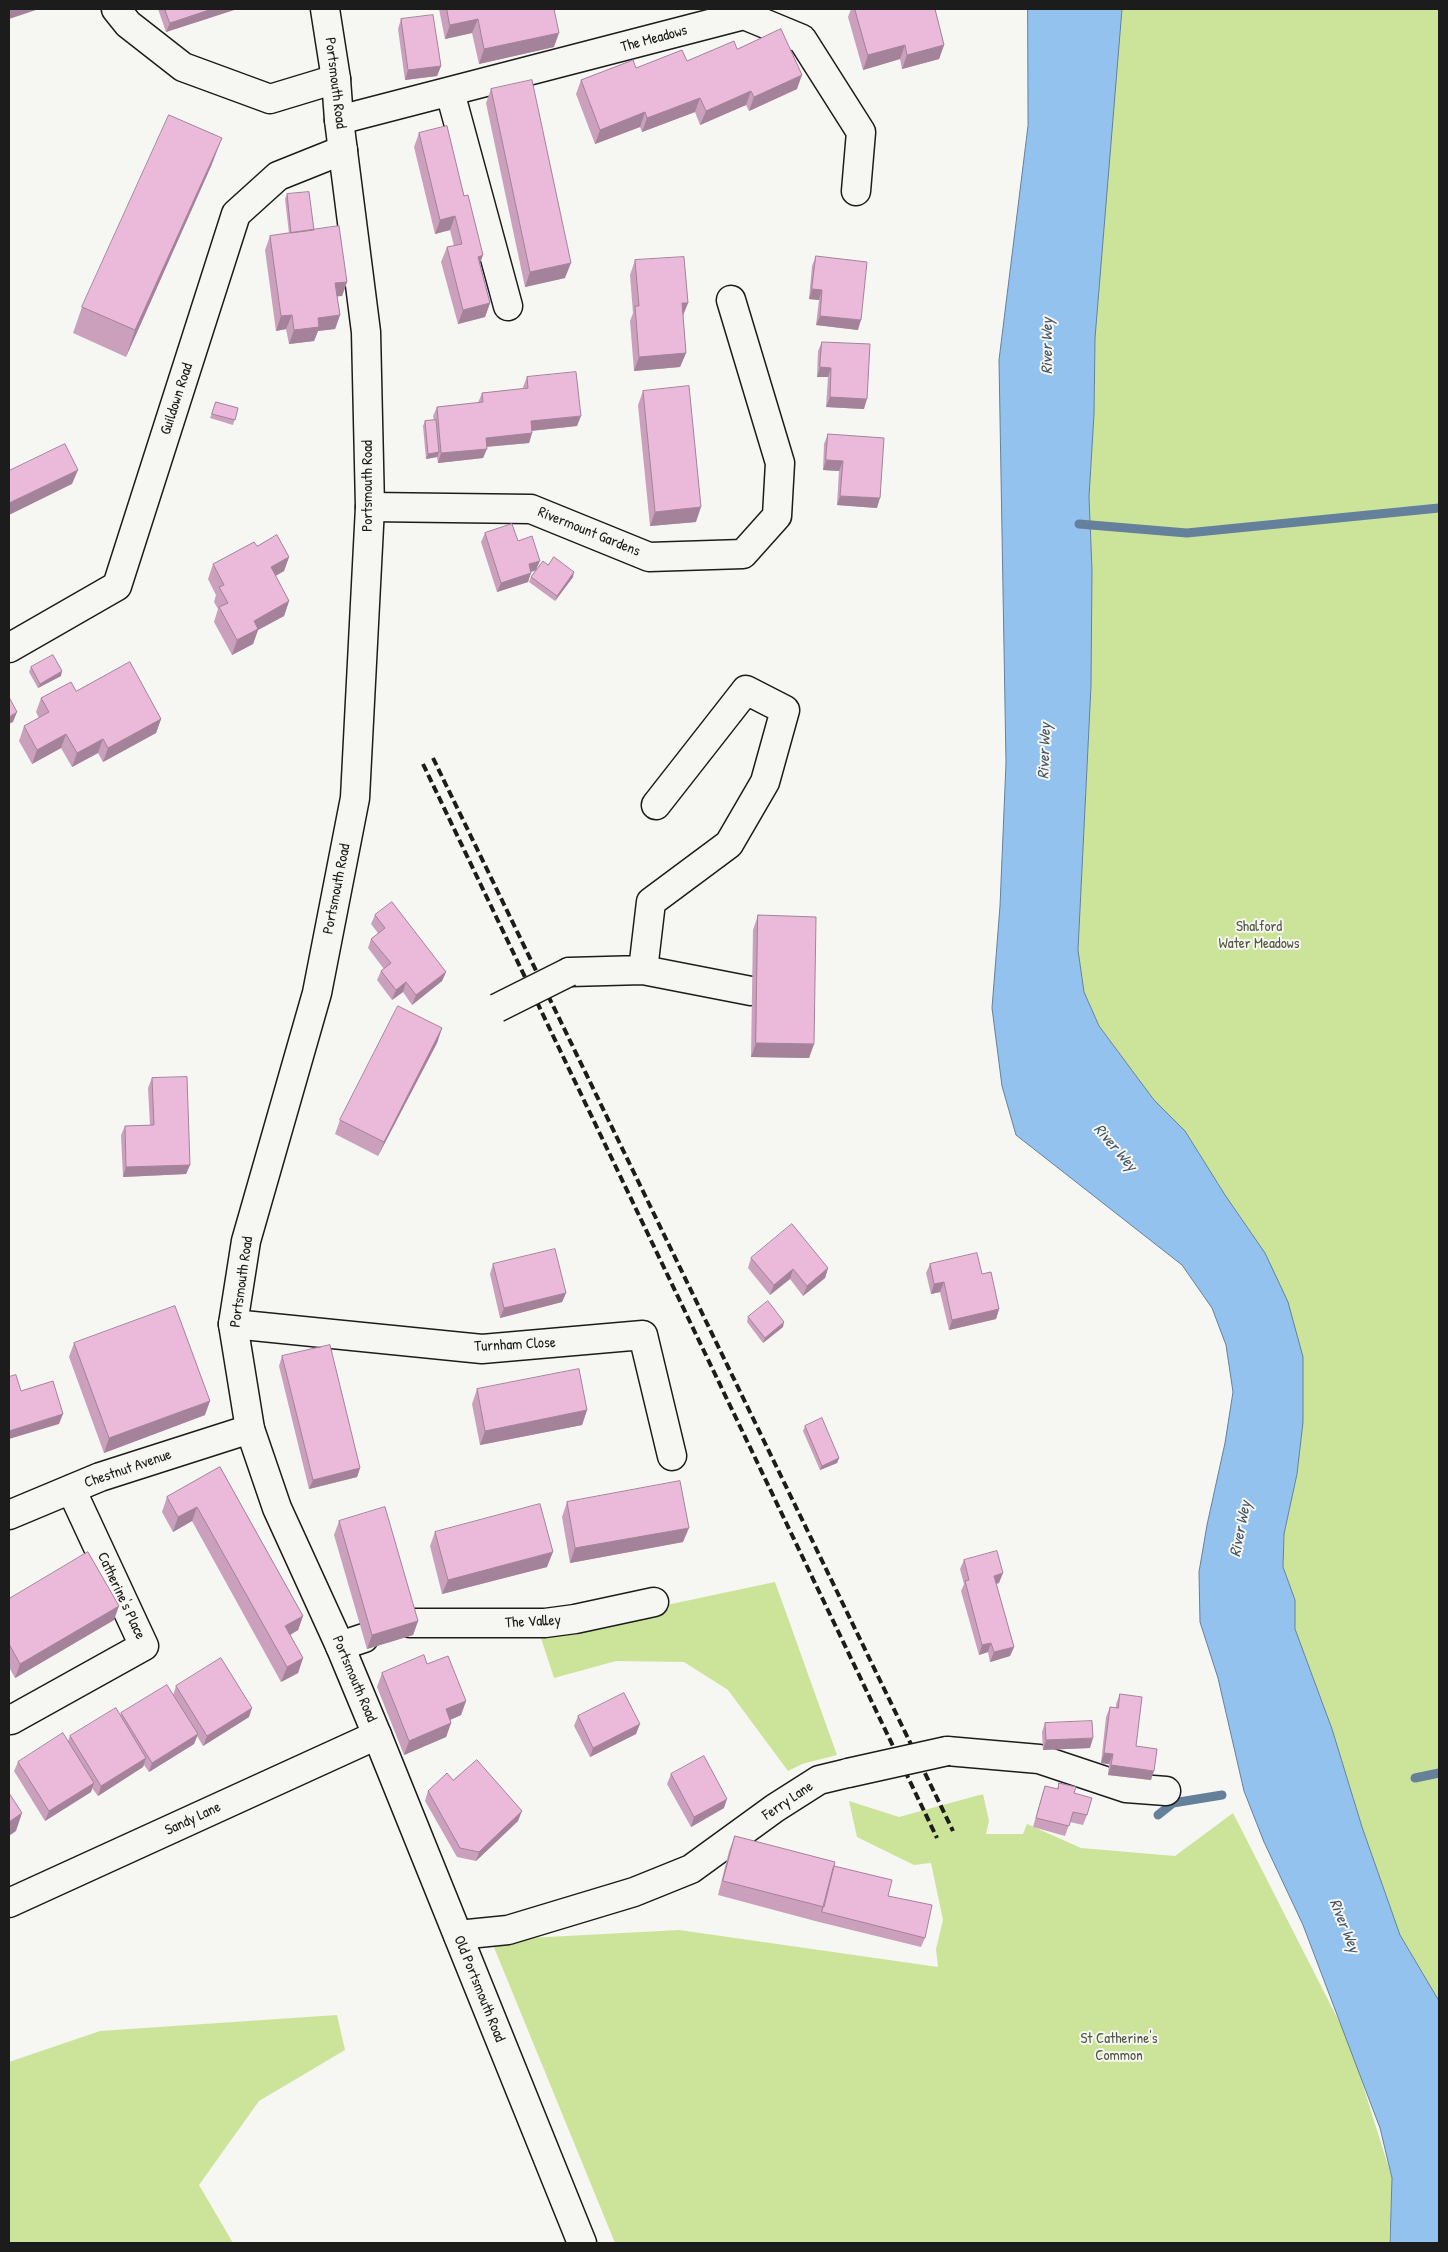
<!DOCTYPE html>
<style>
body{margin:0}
#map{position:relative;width:1448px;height:2252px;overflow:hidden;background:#f6f6f2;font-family:"Patrick Hand",sans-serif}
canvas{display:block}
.frame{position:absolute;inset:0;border:10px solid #1c1c1c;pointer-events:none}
</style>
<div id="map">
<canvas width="1448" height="2252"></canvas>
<div class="frame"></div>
</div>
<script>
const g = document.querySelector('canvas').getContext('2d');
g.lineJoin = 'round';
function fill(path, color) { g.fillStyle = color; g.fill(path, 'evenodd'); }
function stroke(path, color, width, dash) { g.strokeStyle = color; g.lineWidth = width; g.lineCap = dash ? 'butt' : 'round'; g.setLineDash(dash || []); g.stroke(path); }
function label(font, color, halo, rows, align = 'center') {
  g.font = font + ' "Patrick Hand",sans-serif'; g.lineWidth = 4; g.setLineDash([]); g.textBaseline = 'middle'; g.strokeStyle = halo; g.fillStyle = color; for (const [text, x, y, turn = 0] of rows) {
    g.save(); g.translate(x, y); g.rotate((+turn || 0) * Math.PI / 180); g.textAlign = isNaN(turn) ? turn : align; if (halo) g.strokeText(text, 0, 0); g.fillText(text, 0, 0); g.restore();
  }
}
const green = new Path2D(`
 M1121 9H1439V2001L1400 1935 1362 1827 1332 1729 1295 1629V1600L1283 1567 1284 1534 1297 1474 1303 1422 1265 1253 1225 1195 1185 1131 1154 1100 1099 1026 1084 992 1078 950 1091 686 1092 570 1089 497 1094 414 1095 338Z
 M775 1582 837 1755 802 1764 788 1771 728 1690 684 1662 616 1661 554 1678 539 1632Z
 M983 1794 989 1821 986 1834H1023L1027 1824 1081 1848 1175 1856 1233 1813 1349 2041 1392 2178 1389 2243H615L491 1940 679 1930 938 1967 936 1949 943 1920 931 1863 914 1865 857 1837 849 1801 899 1817Z
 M337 2015 345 2050 259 2101 199 2185 233 2243H9V2062L100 2031Z`);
const water = new Path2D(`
 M1028 9H1122L1095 338 1094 414 1089 497 1092 570 1091 686 1078 950 1084 992 1099 1026 1154 1100 1185 1131 1225 1195 1265 1253 1288 1302 1303 1357V1422L1297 1474 1284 1534 1283 1567 1295 1600V1629L1332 1729 1362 1827 1400 1935 1439 2001V2243H1390L1392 2178 1380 2128 1303 1925 1264 1842 1244 1791 1218 1678 1200 1622 1199 1572 1207 1525 1225 1443 1233 1392 1226 1345 1212 1308 1182 1265 1016 1135 1002 1086 992 1008 1000 906 1006 763 999 360 1028 126Z`);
const stream = new Path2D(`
 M1079 524 1187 533 1439 508
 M1415 1778 1439 1773
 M1158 1815 1173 1803 1222 1795`);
const street = new Path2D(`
 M116 9 128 24 183 67 270 99 336 79
 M450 92 508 306
 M339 120 744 15 802 39 861 132 856 191
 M370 507 531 509 649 557 743 554 777 516 780 463 731 300
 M9 648 117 586 236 214 278 176 343 150
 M656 805 746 690 785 710 765 782 729 844 651 902 643 970 751 991
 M569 972 643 970
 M233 1324 482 1349 643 1335 672 1456
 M9 1515 100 1477 250 1429
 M410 1623H545L575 1619 654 1602
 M340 1646 364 1638
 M11 1720 144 1646 71 1489
 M947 1751 1039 1759 1126 1788 1166 1791
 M9 1903 377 1735
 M458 1935 508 1930 634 1892 691 1869 775 1808 819 1780 848 1773`);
const primary = new Path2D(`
 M325 9 336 79 339 120 366 332 370 507 355 798 317 993 246 1241 233 1324 250 1429 277 1508 340 1646 377 1735 582 2243`);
const rail = new Path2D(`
 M433 758 953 1831
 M423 764 937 1838`);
const streetBridge = new Path2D(`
 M497 1008 569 972
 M848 1773 947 1751`);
const wall = new Path2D(`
 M158 9H235L234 10 166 32Z
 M439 9H554V47L479 64 472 33 445 39Z
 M851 9H935L944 45 939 59 902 69 900 59 863 70 848 17Z
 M401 19 441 66 437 76 405 80 398 29Z
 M737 49 797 89 749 111 746 105 700 125 695 112 642 132 640 127 595 144 576 94 581 80 636 68 687 61Z
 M491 89 565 278 525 287 486 103Z
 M419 133 480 265 490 303 485 317 458 324 441 262 447 247 454 246 450 230 435 234 414 147Z
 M212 164 126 357 73 333 82 307Z
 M287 194 314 230 347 282 342 296H337L340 315 335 329 318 331 314 341 289 344 286 329 276 331 265 250 270 236 289 233 285 199Z
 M816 256 858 330 816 325 819 300 809 299 812 266Z
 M635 260 688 303 683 316 686 353 680 367 634 371 630 321 633 313 630 275Z
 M822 342 864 409 826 407 828 377H817L818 351Z
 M527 377 577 426 532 431V433L529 443 487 447 483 458 438 463 437 457 426 459 423 426 425 421 434 420 433 416 437 407 478 403 482 393 524 389 523 387Z
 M643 391 696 522 650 526 638 405Z
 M216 402 238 408 233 425 210 418Z
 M828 434 877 508 837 505 839 471 823 470 824 444Z
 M485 533 518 541 536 569 548 565 573 577 555 601 529 582 531 577 535 571 531 572 528 582 497 592 481 542Z
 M257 546 289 557 284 571 275 576 289 601 284 616 258 630 253 644 232 655 214 622 218 609 214 602 216 595 208 579 213 564Z
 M31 667 61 676 38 688 29 672Z
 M76 691 161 719 156 733 103 762 98 753 72 767 61 748 32 764 19 741 24 726 39 718 36 712 41 698Z
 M375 915 446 972 442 981 412 1005 403 992 392 1000 377 980 381 971 384 969 368 948 371 939 378 933 371 924Z
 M758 915 814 1044 809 1058 751 1057 753 930Z
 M442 1028 437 1043 378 1156 335 1134 340 1120Z
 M152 1078 190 1165 186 1174 123 1177 121 1135 125 1126 150 1125 148 1088Z
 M751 1258 828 1268 825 1278 803 1296 790 1279 770 1295 748 1268Z
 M493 1264 566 1293 562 1302 500 1318 490 1274Z
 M930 1264 982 1274 999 1309 996 1319 949 1330 940 1292 931 1294 926 1273Z
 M748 1317 783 1327 763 1343 747 1322Z
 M74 1343 205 1415 104 1453 69 1357Z
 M282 1356 360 1468 357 1477 309 1489 279 1366Z
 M477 1389 587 1410 582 1425 480 1445 472 1404Z
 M805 1426 839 1458 837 1463 820 1470 803 1431Z
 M220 1467 303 1616 298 1630 290 1635 303 1658 298 1673 281 1682 192 1521 173 1532 162 1512 167 1497Z
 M567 1502 683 1542 570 1563 562 1517Z
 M339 1521 418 1621 413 1635 367 1649 334 1535Z
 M435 1532 547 1567 442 1594 430 1546Z
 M964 1560 999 1583 996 1584 1014 1647 1010 1656 990 1662 988 1652 979 1655 961 1591 964 1584 960 1569Z
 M9 1599 114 1620 15 1678 9 1667Z
 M427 1664 466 1701 461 1715 450 1720 451 1723 446 1737 404 1755 377 1687 382 1673Z
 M176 1686 249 1717 203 1746 197 1736 194 1744 149 1772 144 1765 143 1767 98 1796 92 1788 91 1792 45 1821 14 1771 18 1762 68 1741 70 1736 120 1716 121 1713 173 1695Z
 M1120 1694 1136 1746 1151 1780 1108 1775 1109 1764 1101 1763 1106 1717 1110 1707 1116 1708V1704Z
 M578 1716 636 1734 590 1757 574 1726Z
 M1045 1723 1090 1748 1043 1750 1042 1732Z
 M671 1774 724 1808 691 1827 667 1784Z
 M453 1780 518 1821 476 1861 457 1857 425 1801 428 1791Z
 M1059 1783 1074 1793 1087 1815 1083 1825 1070 1822 1065 1836 1033 1827 1042 1795 1045 1786 1057 1789Z
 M735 1836 834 1866 888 1896 925 1938 921 1947 819 1922 718 1895 729 1851Z`);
const shadedWall = new Path2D(`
 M13 9H39L9 19V10Z
 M212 9H235L234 10 166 32 170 23Z
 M478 19 472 33 445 39 450 25Z
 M559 33 554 47 479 64 484 49Z
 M905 45 900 59 863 70 868 55Z
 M944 45 939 59 902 69 907 55Z
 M441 66 437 76 405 80 408 70Z
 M802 75 797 89 749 111 754 97Z
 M751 91 746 105 700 125 706 111Z
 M700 98 695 112 642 132 647 118Z
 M645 112 640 127 595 144 600 130Z
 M222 138 212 164 126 357 135 330Z
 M455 216 450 230 435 234 440 220Z
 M483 255 478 269V257Z
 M571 263 565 278 525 287 530 272Z
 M347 282 342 296 330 297 335 283Z
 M812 289 822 290 819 300 809 299Z
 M490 303 485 317 458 324 463 310Z
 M682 303H688L682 317Z
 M292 315 286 329 276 331 281 316Z
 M340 315 335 329 318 331 314 341 289 344 294 330 318 318Z
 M820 316 861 320 858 330 816 325Z
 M686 353 680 367 634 371 639 357Z
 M820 367 831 368 828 377H817Z
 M830 397 867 399 864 409 826 407Z
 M581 416 577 426 528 431 531 421Z
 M532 433 529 443 482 447 486 438Z
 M487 449 483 458 438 463 441 453Z
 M439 452 437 457 426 459 428 454Z
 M826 460 843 461 839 471 823 470Z
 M78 470 72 484 9 515V503Z
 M840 496 880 498 877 508 837 505Z
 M701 507 696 522 650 526 655 512Z
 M289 557 284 571 265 582 271 567Z
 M540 561 536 570 525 574 529 564Z
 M574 572 573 577 555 601 557 596Z
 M531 573 528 582 497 592 501 583Z
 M289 601 284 616 258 630 253 644 232 655 237 640 254 621Z
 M62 671 61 676 38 688 40 684Z
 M17 712 13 722 9 724V717Z
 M161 719 156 733 103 762 108 748Z
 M66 734 61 748 32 764 37 750Z
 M103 739 98 753 72 767 77 753Z
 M446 972 442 981 412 1005 416 995Z
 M406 982 403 992 392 1000 396 990Z
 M442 1028 437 1043 378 1156 384 1142Z
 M756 1043 814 1044 809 1058 751 1057Z
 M190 1165 186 1174 123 1177 126 1167Z
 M828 1268 825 1278 803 1296 807 1286Z
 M793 1269 790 1279 770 1295 774 1285Z
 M944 1282 940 1292 931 1294 934 1284Z
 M566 1293 562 1302 500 1318 504 1308Z
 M999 1309 996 1319 949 1330 952 1320Z
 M784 1322 783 1327 763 1343 765 1338Z
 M210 1401 205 1415 104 1453 109 1438Z
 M587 1410 582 1425 480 1445 485 1431Z
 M63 1414 59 1424 9 1439V1431Z
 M839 1458 837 1463 820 1470 822 1466Z
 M360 1468 357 1477 309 1489 313 1480Z
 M197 1507 192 1521 173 1532 178 1517Z
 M689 1528 683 1542 570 1563 575 1548Z
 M553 1552 547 1567 442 1594 448 1580Z
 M1003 1573 999 1583 991 1585 994 1576Z
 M119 1606 114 1620 15 1678 20 1664Z
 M303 1616 298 1630 280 1641 285 1626Z
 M418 1621 413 1635 367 1649 372 1635Z
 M991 1643 988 1652 979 1655 982 1645Z
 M1014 1647 1010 1656 990 1662 994 1652Z
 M303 1658 298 1673 281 1682 287 1667Z
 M466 1701 461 1715 441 1724 446 1709Z
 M252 1708 249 1717 203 1746 207 1736Z
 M451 1723 446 1737 404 1755 409 1741Z
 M640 1724 636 1734 590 1757 593 1748Z
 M198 1734 194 1744 149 1772 152 1763Z
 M1093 1738 1090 1748 1043 1750 1046 1740Z
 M1104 1753 1113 1754 1109 1764 1101 1763Z
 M146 1758 143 1767 98 1796 101 1786Z
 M1111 1765 1154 1771 1151 1780 1108 1775Z
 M94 1783 91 1792 45 1821 49 1811Z
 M727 1799 724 1808 691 1827 694 1817Z
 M522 1811 518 1821 476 1861 479 1852Z
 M22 1813 16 1831 9 1836V1822Z`);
const building = new Path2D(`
 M165 9H212L170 23Z
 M447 9H554L559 33 484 49 478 19 450 25Z
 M855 9H935L944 45 907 55 905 45 868 55Z
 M433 15 441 66 408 70 401 19Z
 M781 29 802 75 754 97 751 91 706 111 700 98 647 118 645 112 600 130 581 80 633 60 636 68 682 50 687 61 734 41 737 49Z
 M532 80 571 263 530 272 491 89Z
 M169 115 222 138 135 330 82 307Z
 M447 126 464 196 468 195 483 255 478 257 490 303 463 310 447 247 462 244 455 216 440 220 419 133Z
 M309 192 314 230 291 233 287 194Z
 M339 226 347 282 335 283 340 315 318 318 319 327 294 330 292 315 281 316 270 236Z
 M816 256 867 262 861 320 820 316 822 290 812 289Z
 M684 257 688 303H682L686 353 639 357 635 306H639L635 260Z
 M822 342 870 344 867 399 830 397 831 368 820 367Z
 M576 372 581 416 531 421 532 433 486 438 487 449 441 453 437 407 483 402 482 393 528 388 527 377Z
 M689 386 701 507 655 512 643 391Z
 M216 402 238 408 235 420 212 414Z
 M436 420 439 452 428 454 425 421Z
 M828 434 884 438 880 498 840 496 843 461 826 460Z
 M65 444 78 470 9 503V471Z
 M512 524 518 541 532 536 540 561 529 564 531 573 501 583 485 533Z
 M277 535 289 557 271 567 289 601 254 621 258 629 237 640 219 607 228 603 219 587 224 585 213 564 254 542 257 546Z
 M554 557 574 572 557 596 531 577 543 561 548 565Z
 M53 655 62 671 40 684 31 667Z
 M130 662 161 719 108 748 103 739 77 753 66 734 37 750 24 726 49 712 41 698 71 682 76 691Z
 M9 697 17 712 9 717Z
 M392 902 446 972 416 995 406 982 396 990 381 971 391 963 371 939 385 928 375 915Z
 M758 915 816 917 814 1044 756 1043Z
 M398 1006 442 1028 384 1142 340 1120Z
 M187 1077 190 1165 126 1167 125 1126 154 1125 152 1078Z
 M792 1224 828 1268 807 1286 793 1269 774 1285 751 1258Z
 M555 1249 566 1293 504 1308 493 1264Z
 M977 1253 982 1274 991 1272 999 1309 952 1320 944 1282 934 1284 930 1264Z
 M768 1301 784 1322 765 1338 748 1317Z
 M175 1306 210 1401 109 1438 74 1343Z
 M330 1345 360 1468 313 1480 282 1356Z
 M579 1369 587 1410 485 1431 477 1389Z
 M16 1375 21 1391 53 1381 63 1414 9 1431V1377Z
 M822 1418 839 1458 822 1466 805 1426Z
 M220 1467 303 1616 285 1626 303 1658 287 1667 197 1507 178 1517 167 1497Z
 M680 1481 689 1528 575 1548 567 1502Z
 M540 1504 553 1552 448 1580 435 1532Z
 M385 1507 418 1621 372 1635 339 1521Z
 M997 1551 1003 1573 994 1576 1014 1647 994 1652 991 1643 982 1645 965 1581 969 1580 964 1560Z
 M88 1552 119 1606 20 1664 9 1644V1599Z
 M424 1655 427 1664 448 1656 466 1701 446 1709 451 1723 409 1741 382 1673Z
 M221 1658 252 1708 207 1736 176 1686Z
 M167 1685 198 1734 152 1763 121 1713Z
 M624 1693 640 1724 593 1748 578 1716Z
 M1120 1694 1142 1697 1136 1746 1157 1749 1154 1771 1111 1765 1113 1754 1104 1753 1110 1707 1118 1708Z
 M116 1708 146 1758 101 1786 70 1736Z
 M1092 1721 1093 1738 1046 1740 1045 1723Z
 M63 1733 94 1783 49 1811 18 1762Z
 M704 1756 727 1799 694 1817 671 1774Z
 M477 1760 522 1811 479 1852 460 1848 428 1791 447 1773 453 1780Z
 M1059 1783 1076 1787 1074 1793 1092 1798 1087 1815 1073 1812 1069 1826 1036 1818 1045 1786 1058 1789Z
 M9 1793 22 1813 9 1822Z
 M735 1836 835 1862 824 1907 723 1881Z
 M834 1866 892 1880 888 1896 932 1905 925 1938 822 1912Z`);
const streetNames = [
 ["The Meadows",654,39,-15],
 ["Portsmouth Road",335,83,83],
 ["Guildown Road",177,399,-72],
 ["Portsmouth Road",368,486,-90],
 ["Rivermount Gardens",589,532,22],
 ["Portsmouth Road",337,889,-79],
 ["Portsmouth Road",242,1282,-82],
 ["Turnham Close",515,1345,-3],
 ["Chestnut Avenue",128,1469,-19],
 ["Catherine's Place",121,1596,65],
 ["The Valley",533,1622,-3],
 ["Portsmouth Road",354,1679,67],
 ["Ferry Lane",788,1801,-34],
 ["Sandy Lane",193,1819,-25],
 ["Old Portsmouth Road",479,1989,68]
];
const parkNames = [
 ["Shalford",1259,927],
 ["Water Meadows",1259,944],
 ["St Catherine's",1119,2039],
 ["Common",1119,2056]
];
const waterNames = [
 ["River Wey",1048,346,-90],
 ["River Wey",1045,751,-88],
 ["River Wey",1115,1148,49],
 ["River Wey",1241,1529,-79],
 ["River Wey",1344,1926,68]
];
fill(green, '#cce49a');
fill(water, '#94c2ef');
stroke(water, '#64809b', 1);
stroke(stream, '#64809b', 9);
stroke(street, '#1c1c1c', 31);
stroke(primary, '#1c1c1c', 31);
stroke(street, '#f6f6f2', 28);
stroke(primary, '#f6f6f2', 28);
stroke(rail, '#1c1c1c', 4, [8, 4]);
stroke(streetBridge, '#1c1c1c', 31, []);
stroke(streetBridge, '#f6f6f2', 28);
fill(wall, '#caa0bc');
fill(shadedWall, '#a48299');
fill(building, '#ebbadb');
stroke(building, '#a48299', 1);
label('15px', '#1c1c1c', '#f6f6f2', streetNames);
label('15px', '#515842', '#f6f6f2', parkNames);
label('italic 16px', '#465666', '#f6f6f2', waterNames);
</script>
